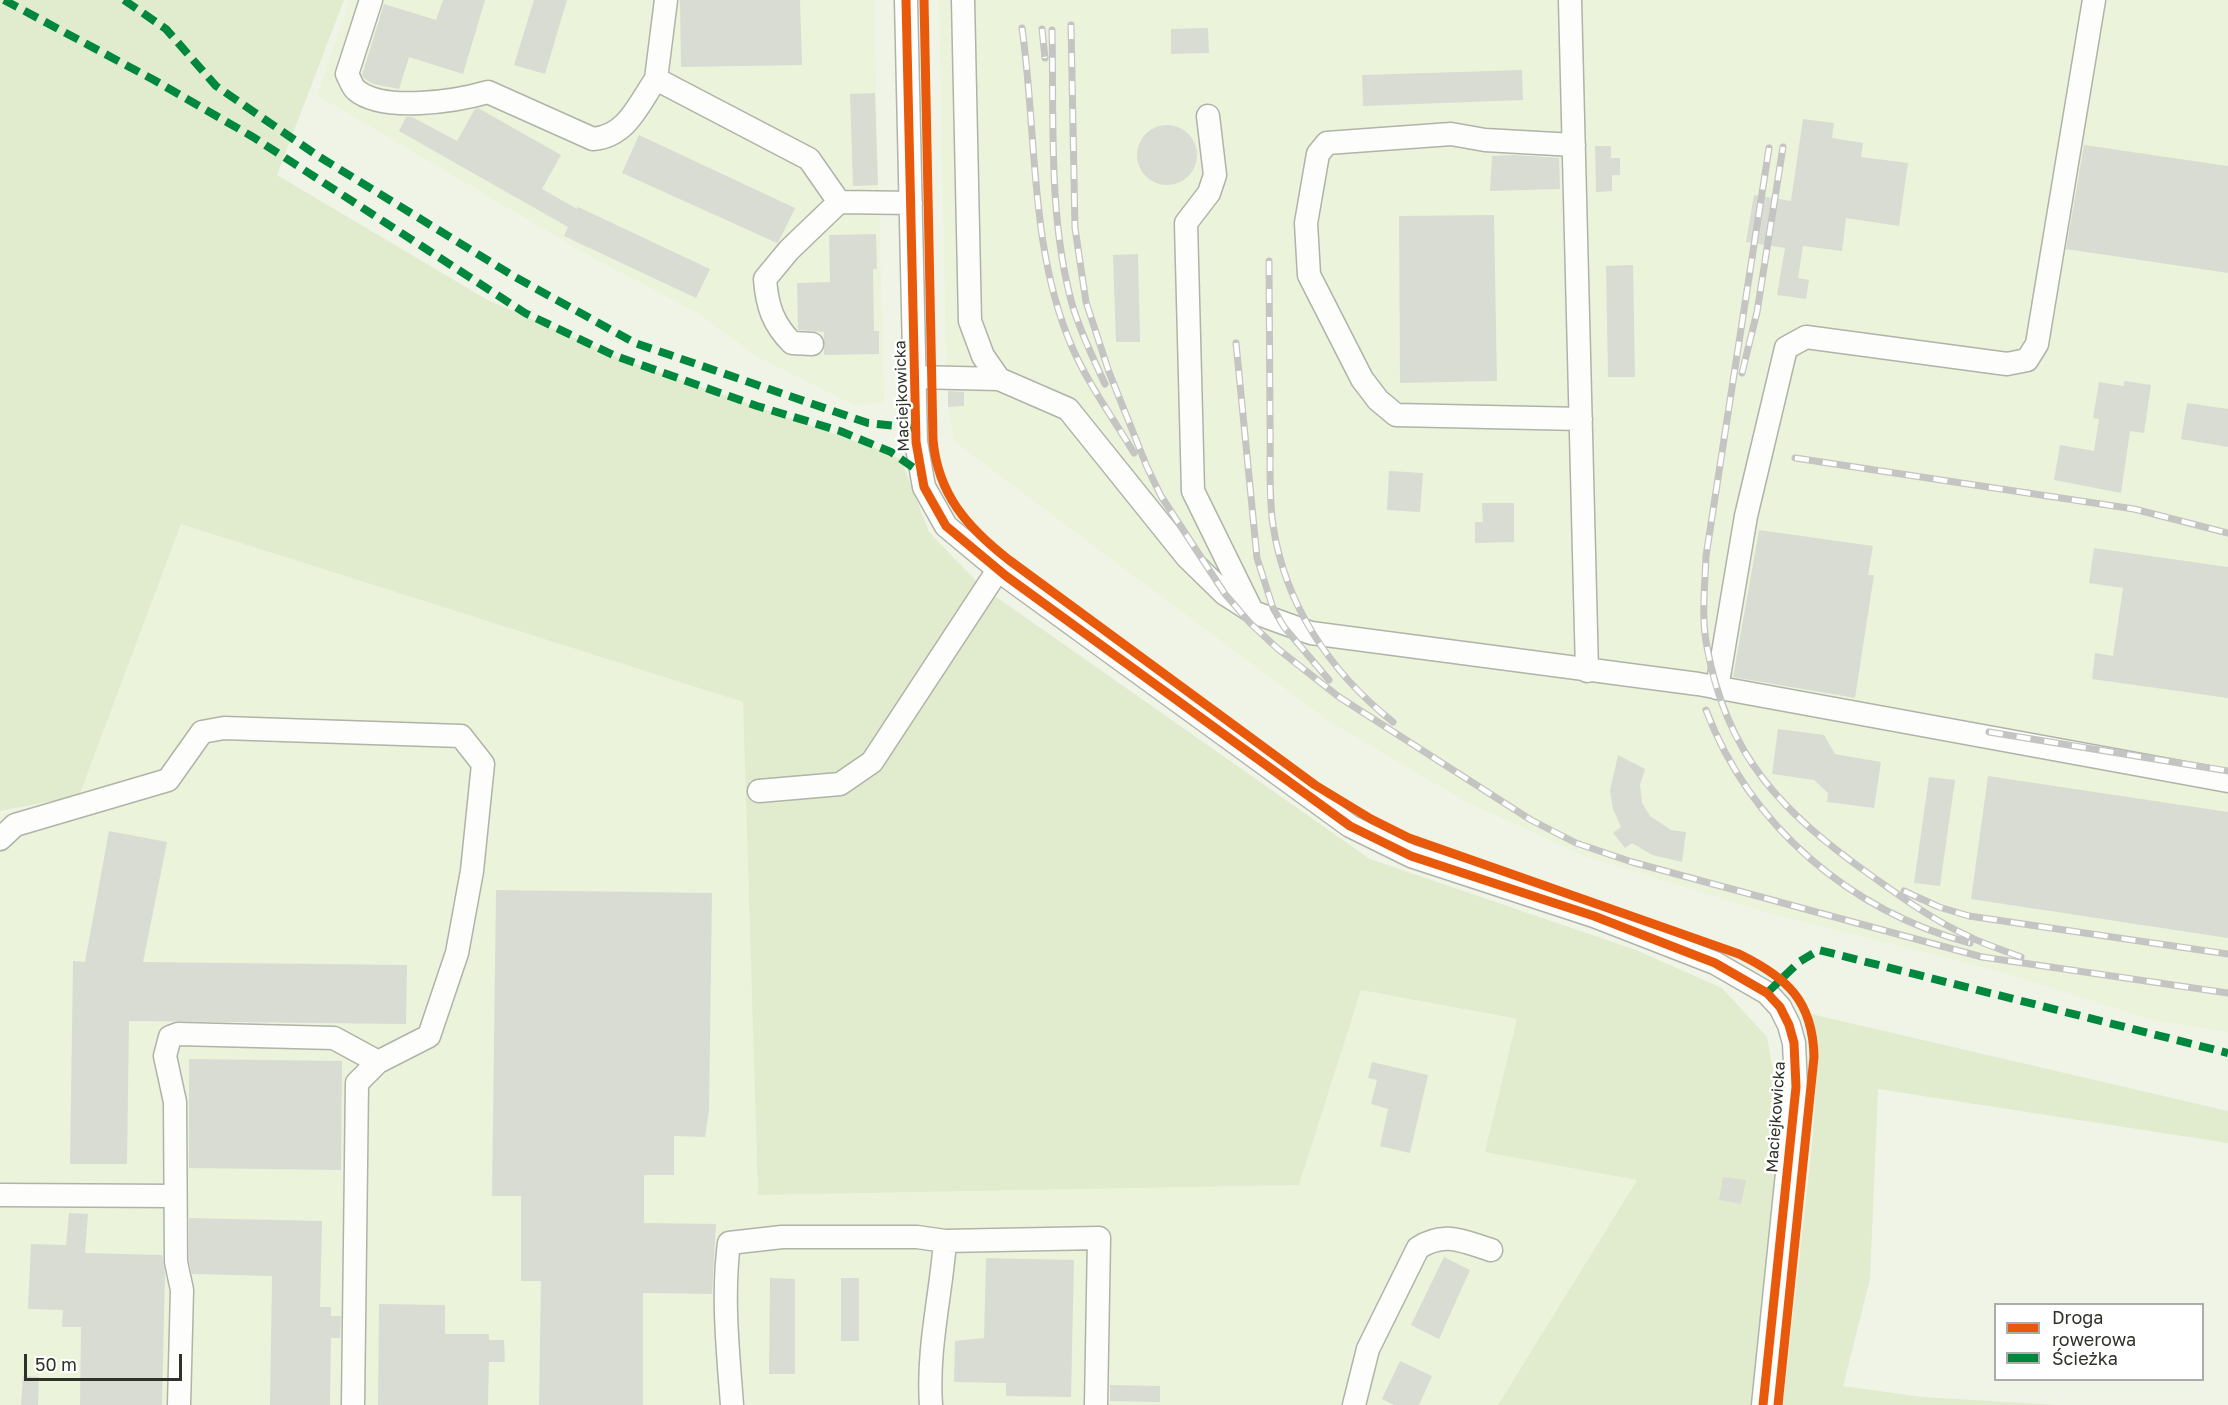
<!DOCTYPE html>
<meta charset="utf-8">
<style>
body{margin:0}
#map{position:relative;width:2228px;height:1405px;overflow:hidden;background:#f0f4e7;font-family:"Golos Text",sans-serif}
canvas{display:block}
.legend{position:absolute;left:1994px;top:1303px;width:210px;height:78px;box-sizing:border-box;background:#fff;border:2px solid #acada9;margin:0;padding:8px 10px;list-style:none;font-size:18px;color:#2f3228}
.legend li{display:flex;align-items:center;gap:12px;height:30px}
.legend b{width:30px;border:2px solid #acada9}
.scale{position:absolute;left:24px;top:1354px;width:158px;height:27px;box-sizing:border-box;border:3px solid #2f3228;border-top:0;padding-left:8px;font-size:18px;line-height:21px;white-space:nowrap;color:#2f3228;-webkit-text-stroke:4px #fff;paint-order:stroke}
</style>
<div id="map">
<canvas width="2228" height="1405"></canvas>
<ul class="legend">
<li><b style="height:8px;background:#e8590c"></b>Droga rowerowa</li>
<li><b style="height:8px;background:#00873e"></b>Ścieżka</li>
</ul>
<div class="scale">50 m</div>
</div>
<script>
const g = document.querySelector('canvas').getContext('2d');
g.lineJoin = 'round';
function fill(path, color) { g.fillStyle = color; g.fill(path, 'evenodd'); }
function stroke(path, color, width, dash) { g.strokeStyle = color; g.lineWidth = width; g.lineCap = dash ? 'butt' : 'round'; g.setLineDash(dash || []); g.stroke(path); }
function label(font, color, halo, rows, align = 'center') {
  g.font = font + ' "Golos Text",sans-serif'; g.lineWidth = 5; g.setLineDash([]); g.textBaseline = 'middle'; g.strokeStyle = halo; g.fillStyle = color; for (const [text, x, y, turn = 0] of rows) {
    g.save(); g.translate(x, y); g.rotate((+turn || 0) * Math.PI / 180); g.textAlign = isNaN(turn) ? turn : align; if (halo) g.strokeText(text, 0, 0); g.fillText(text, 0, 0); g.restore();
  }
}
const built = new Path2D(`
 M350 0H874L884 402 855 405 756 356 698 313 586 254 317 95Z
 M939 0H2228V1032L2152 1020 2008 974 1766 912 1584 856 1465 801 1327 720 955 442 949 414 946 359Z
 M181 524 743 702 758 1195 1299 1185 1361 990 1518 1020 1637 1179 1498 1405H0V814L79 796Z`);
const green = new Path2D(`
 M0 0H344L277 175 486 299 627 361 886 452 901 460 929 532 982 587 1370 859 1636 950 1722 988 1767 1037 1783 1124 1757 1405H1498L1637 1180 1485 1152 1517 1019 1361 990 1299 1185 758 1195 743 702 181 524 79 796 0 811Z
 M1811 1014 2228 1111V1143L1878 1089 1870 1279 1843 1386 1922 1397 2058 1405H1783L1813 1135 1818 1051Z`);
const building = new Path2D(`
 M443 0H485L463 74 409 57 399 89 373 84 365 79 362 75 384 4 436 20Z
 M534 0H567L545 74 514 65Z
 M680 0H800L802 65 681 67Z
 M1208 28 1209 53 1171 54V29Z
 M1522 70 1523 100 1363 106 1362 75Z
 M875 93 878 185 853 186 850 94Z
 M478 108 561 155 542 189 577 209 578 207 710 269 696 298 564 236 568 227 399 131 406 117H412L457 141 475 109Z
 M1803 119 1834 123 1832 138 1863 143 1861 157 1908 163 1899 226 1846 218 1842 251 1803 246 1798 278 1809 280 1806 299 1777 295 1785 248 1746 242 1754 195 1791 201Z
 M1137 155a30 30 0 1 1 60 0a30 30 0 1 1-60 0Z
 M639 135 795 208 780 239 777 243 622 173Z
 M2084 145 2228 166V273L2066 249Z
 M1595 146H1611V158H1620V175H1612V191L1596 192Z
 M1514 155 1559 158 1560 189 1490 191 1492 156Z
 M1494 215 1497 381 1400 383 1399 216Z
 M876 234 877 269H873L874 331H879V354L824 355V332L798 330 797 283 830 282 829 235Z
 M1138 254 1140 342H1116L1113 255Z
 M1633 265 1635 377H1608L1606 266Z
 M2124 381 2151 385 2144 433 2130 431 2121 493 2054 480 2060 445 2094 451 2099 419 2093 418 2099 382 2124 386Z
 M948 391 964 392V406L948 407Z
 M2187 403 2228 409V447L2181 439Z
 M1389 471 1423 473 1420 512 1387 510Z
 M1482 503H1514V542L1475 543V522H1483Z
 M1759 530 1873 546 1868 575H1874L1855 698 1733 677Z
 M2094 548 2228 567V698L2092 679 2095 653 2113 656 2123 588 2089 583Z
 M1778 729 1824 735 1835 754 1881 762 1874 808 1827 802 1828 793 1814 780 1772 774Z
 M1618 755 1645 769 1640 785 1642 803 1650 816 1671 830 1686 832 1682 862 1652 855 1632 843 1625 848 1613 833 1621 827 1613 809 1610 791Z
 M1988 776 2228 812V938L1971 899Z
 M1929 777 1955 780 1940 886 1914 883Z
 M109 831 167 842 143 962 407 965 406 1024 129 1021 127 1164H70L73 961 85 962Z
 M496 890 712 893 709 1111 705 1137 674 1136V1175H644V1223L716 1224 712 1294 643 1293V1405H539L541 1281H521V1196H492Z
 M189 1059 342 1061 341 1170 189 1168Z
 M1372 1062 1428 1075 1410 1153 1380 1146 1388 1109 1371 1104 1377 1080 1368 1078Z
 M1723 1177 1746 1180 1741 1204 1719 1200Z
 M69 1213 88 1214 85 1253 162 1255 165 1273 162 1405H80L81 1327H62L63 1310 28 1309 31 1244 66 1245Z
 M189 1218 322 1221 320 1307H331V1316H341L340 1338H331L330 1405H270L272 1276 192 1274 189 1261Z
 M1444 1257 1470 1270 1439 1339 1411 1325Z
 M986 1258 1074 1260 1071 1397 1006 1396V1383L954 1382 955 1341 984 1338Z
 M770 1278 795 1279V1374H769Z
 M841 1278H859V1341H841Z
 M379 1304 445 1305V1334H489V1340H504L505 1362H489L488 1405H378Z
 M1400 1361 1432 1376 1419 1405H1394L1382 1399Z
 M23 1376 39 1377 38 1405H21Z
 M1110 1385 1160 1386V1402L1110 1401Z`);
const minor = new Path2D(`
 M371 0 347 74C350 79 352 87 356 90 383 113 457 101 488 92L593 139C627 136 638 105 656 79
 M666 0 656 79 809 159 839 202 911 203
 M906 0 916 442 924 487 946 526 1006 576 1350 826 1411 856 1594 916 1715 963 1767 993 1780 1007 1789 1025 1794 1043 1796 1087 1763 1405
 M963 0 970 321 983 356 999 379
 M1570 0 1587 671
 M1208 116 1215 175 1209 193 1186 223 1193 491 1252 611
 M1574 145 1485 140 1451 134 1327 143 1318 154 1306 223 1309 275 1362 379 1378 400 1396 415 1581 419
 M812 344 792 343C773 324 767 306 765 279L789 250 839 202
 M915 377 999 379 1068 409 1187 557 1225 594 1253 612 1311 633 1698 684 2228 781
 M1717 688 1746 516 1786 348 1806 337 2007 364 2027 360 2037 344 2094 0
 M759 791 840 784 872 762 998 570
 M0 839 15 825 168 780 202 732 224 728 461 736 483 764 472 871 457 953 429 1036 378 1062 357 1083 353 1405
 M0 1195 175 1196
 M179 1405 182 1290 176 1262 175 1102 165 1056 170 1037 178 1034 334 1038 378 1062
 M732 1405C728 1351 722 1297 729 1243L782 1237H917L945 1241 1099 1238 1096 1405
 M931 1405C927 1349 941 1296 945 1241
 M1354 1405 1368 1349 1418 1248C1445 1231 1462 1241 1491 1250`);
const rail = new Path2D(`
 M1071 25 1075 228 1086 302 1109 372 1147 467 1161 496 1225 594 1250 623 1278 649 1339 697 1531 820 1576 843 1632 862 1982 957 2228 993
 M1022 28C1037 132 1029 248 1072 347 1088 384 1113 418 1134 453
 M1042 29 1045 58
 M1052 30C1054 120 1048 216 1072 304 1080 331 1093 358 1105 384
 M1769 148 1706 556C1705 586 1701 618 1707 647 1727 757 1782 812 1869 874 1900 896 1931 919 1966 935 1983 944 2003 950 2021 957
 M1269 261C1269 314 1270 367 1270 420 1271 455 1268 491 1273 525 1285 605 1330 672 1393 722
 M1236 343 1257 558 1273 608 1284 627 1329 680
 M1742 373 1757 312 1783 147
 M1795 458 2134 509 2228 533
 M1706 710C1750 826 1850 911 1970 943
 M1989 732 2228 771
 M1904 891 1939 907 1969 916 2228 954`);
const quiet = new Path2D(`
 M4 0 154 80 253 137 525 313 613 355 757 406 840 431 891 452 921 473
 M124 0 166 29 216 86 318 156 515 277 635 343 868 423 916 428
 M1767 993 1799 962 1819 950 2228 1053`);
const cycleway = new Path2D(`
 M906 0 916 442 924 487 946 526 1006 576 1350 826 1411 856 1594 916 1715 963 1767 993 1780 1007 1789 1025 1794 1043 1796 1087 1763 1405
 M924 0 933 440C938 495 968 528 1009 560L1315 785 1371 819 1409 838 1739 954C1786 977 1813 1000 1814 1057L1778 1405`);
const streetNames = [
 ["Maciejkowicka",902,396,-92],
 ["Maciejkowicka",1776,1117,-86]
];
fill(built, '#ebf3db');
fill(green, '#e1ebcd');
fill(building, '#d9dcd2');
stroke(minor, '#afb3a8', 25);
stroke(minor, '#fdfdfb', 22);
stroke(rail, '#c4c4c2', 7);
stroke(rail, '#fff', 4.5, [14]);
stroke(quiet, '#00873e', 8, [15, 8]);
stroke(cycleway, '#e8590c', 9);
label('16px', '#2f3228', '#fff', streetNames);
</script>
